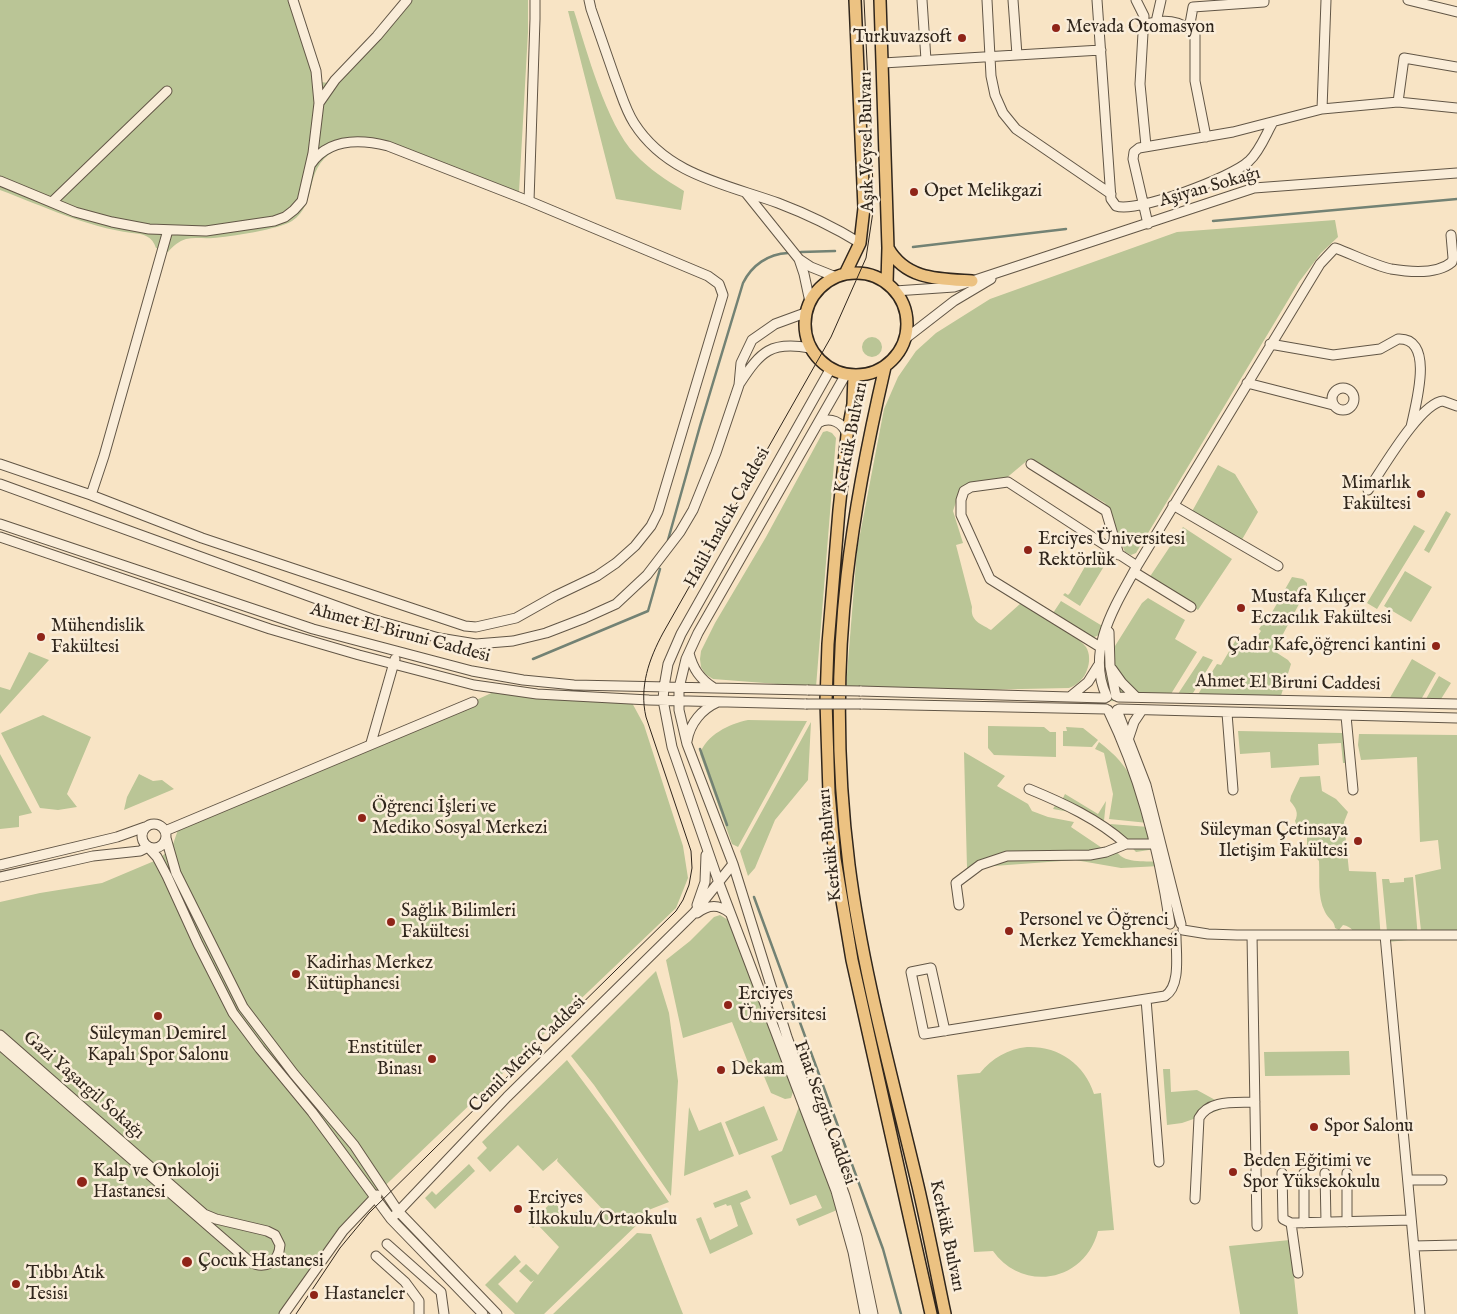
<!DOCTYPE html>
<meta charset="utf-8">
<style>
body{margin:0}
canvas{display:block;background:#f8e4c5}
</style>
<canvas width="1457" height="1314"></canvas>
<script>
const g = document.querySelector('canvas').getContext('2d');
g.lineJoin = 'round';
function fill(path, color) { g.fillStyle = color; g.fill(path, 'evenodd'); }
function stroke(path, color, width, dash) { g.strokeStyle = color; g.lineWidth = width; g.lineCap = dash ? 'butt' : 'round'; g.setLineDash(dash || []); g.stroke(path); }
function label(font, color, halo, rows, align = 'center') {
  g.font = font + ' "IM FELL English",serif'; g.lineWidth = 5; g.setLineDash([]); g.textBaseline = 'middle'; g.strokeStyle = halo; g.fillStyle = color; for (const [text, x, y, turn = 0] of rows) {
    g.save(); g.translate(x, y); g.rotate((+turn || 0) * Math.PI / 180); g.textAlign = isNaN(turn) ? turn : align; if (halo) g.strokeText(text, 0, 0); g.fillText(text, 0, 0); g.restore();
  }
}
const green = new Path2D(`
 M0 0H296L321 82 328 83 334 88 408 0H528V32L519 192 375 138 349 137 332 142 334 151C302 170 319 203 292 221 280 229 229 237 213 238 204 239 195 237 186 239 179 241 173 246 168 252L156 248C152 236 144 234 132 233 86 227 43 206 0 190Z
 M568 11H574C587 51 606 124 635 154 649 169 666 180 684 191L681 210 616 199Z
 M1335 220 1338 237 1321 253 1299 282 1136 553 1131 555 1125 552 1105 503 1029 459 1004 480 962 492 958 496 953 511 963 543 956 545 972 607C970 621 981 624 991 630L1021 603C1037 613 1075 633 1086 647 1090 653 1090 663 1087 670 1084 679 1077 685 1069 688L925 691 846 687 857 550 884 409 898 377 916 351 936 333 990 299 1177 232Z
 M862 347a10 10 0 1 1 20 0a10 10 0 1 1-20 0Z
 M827 431 832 433 836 438 816 687 713 679 705 674 701 667 700 659 701 651 715 623 766 537 823 432Z
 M1218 465 1235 474 1258 512 1240 543 1190 515Z
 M1446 511 1451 514 1429 553 1424 550Z
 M1414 525 1425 531 1377 609 1367 603Z
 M1183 527 1232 559 1198 610 1149 578Z
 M1097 551 1109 558 1080 606 1063 595 1065 593 1068 595 1070 593 1087 563 1091 560Z
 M1405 571 1432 587 1411 622 1384 606Z
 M1292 577 1303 579 1307 583V589L1274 651 1288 660 1291 664 1278 705 1195 702V699L1217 664 1221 665 1237 638 1252 644 1261 631 1259 629 1269 614H1271Z
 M1148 598 1185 620 1175 639 1197 652 1166 702 1106 701 1105 681 1115 646 1142 603Z
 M1061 601 1104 627 1099 635 1092 638 1053 613Z
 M29 652 49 660 0 714V687L10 690Z
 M1203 656 1213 660 1187 703H1176L1174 700Z
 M1412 659 1436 673 1418 705 1384 708Z
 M1439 676 1451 683 1436 707 1422 706Z
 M500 689 630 699 644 725 683 846 688 878 676 908 370 1200 284 1314H0V902L40 893 102 883 159 859 172 847 180 824 446 714Z
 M43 715 91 737 67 794 77 807 58 810 40 808 1 733Z
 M748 720 807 721 738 847 732 844 700 754C706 735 729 724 748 720Z
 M811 722 808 780 775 820 755 868 748 876 740 851Z
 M988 726 1044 727 1050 732H1056V757L994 755 988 748Z
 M1066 727 1083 728 1098 740 1092 747 1063 746V731H1067Z
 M1238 731 1343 733 1347 738 1349 763H1343L1341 743 1318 744 1319 765 1271 768 1270 752 1240 754Z
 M1359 734 1457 735V939L1422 940 1415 875 1441 869 1438 840 1420 842 1417 757 1361 760 1358 745Z
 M1099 742C1133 768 1135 785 1148 823L1109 819 1113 794 1104 753 1095 749Z
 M964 752 1005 776 997 786 1028 804 1032 811 1048 817 1074 822 1071 827 1111 854 1115 849C1123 865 1144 860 1158 862L1160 866 1121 868 1075 860 967 868Z
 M0 754 32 813 19 816V827L0 829Z
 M139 774 153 781 162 780 174 789 124 810 127 797Z
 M1320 776 1322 791 1336 799 1348 812 1344 822 1349 871 1376 872 1381 940H1357C1354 931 1352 927 1343 925L1339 930 1335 928C1334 920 1328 919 1325 912 1317 896 1320 878 1319 861L1307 848V829L1297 826 1295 821C1299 813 1296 808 1290 801L1291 796 1300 777Z
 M1065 794 1098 814 1106 801 1104 821 1083 809 1081 814 1053 809 1057 802 1060 804Z
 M1110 824 1149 827 1155 849 1136 852Z
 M1413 877 1418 939 1388 942 1382 879H1389L1390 883 1404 882V878Z
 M720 915 728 920 794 1089 791 1098 785 1099 771 1093 758 1062 749 1065 732 1022 683 1038 666 960 690 941 714 917Z
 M656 971 669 1013 678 1081 671 1196 594 1085 571 1056Z
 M1027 1047C1058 1046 1084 1063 1094 1094L1101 1093 1114 1230 1098 1231C1085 1282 1023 1293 993 1251L974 1252 957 1075 980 1073C992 1058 1008 1049 1027 1047Z
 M1349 1051 1350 1075 1265 1076 1264 1052Z
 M567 1060 614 1123 669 1202 646 1211 650 1218 643 1219 544 1314H515L485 1285 515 1255 521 1262 498 1284 517 1303 534 1280 531 1282 519 1271 526 1264 538 1275 559 1247 537 1224 533 1228 529 1224 553 1201 565 1214 584 1211 595 1221 605 1212 557 1161 558 1158 543 1171 518 1145 490 1172 477 1158 487 1148 482 1142Z
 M1163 1069H1170L1171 1092 1197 1090 1228 1107 1182 1123 1167 1125Z
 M800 1104 837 1210 799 1226 796 1219 822 1208 816 1195 790 1205 771 1156 782 1151Z
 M764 1106 778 1140 739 1155 725 1122Z
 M689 1107 699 1131 721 1122 734 1156 684 1176Z
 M469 1164 475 1171 435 1209 425 1198 432 1191 436 1195Z
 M747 1190 751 1198 740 1203 753 1234 710 1254 696 1219 701 1217 710 1240 738 1226 731 1205 727 1206 726 1204 715 1208 713 1203Z
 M637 1233 651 1234 683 1314H553Z
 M1290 1240 1298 1314H1240L1229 1246Z`);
const stream = new Path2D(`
 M1213 221 1457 199
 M913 247 1066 229
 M801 252 835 251
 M668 540 700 426 743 283C752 265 768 254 788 253
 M533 659 648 611 660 569
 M700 749 727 825
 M754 897 883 1249 901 1314`);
const minor = new Path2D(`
 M589 0 591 9C599 32 607 55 615 78 621 93 625 109 634 123 667 175 725 184 778 203 807 214 834 227 860 243
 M922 0 926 60
 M987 0 991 76 995 95 1003 113 1016 129 1111 194
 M1013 0 1017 55
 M1097 0 1111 199 1116 206C1137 213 1233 177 1249 161 1260 151 1266 134 1273 122
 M1136 0 1144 16 1140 84 1146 146
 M1408 0 1457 12
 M1156 22 1161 0
 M1143 25C1163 19 1181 19 1195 35V81L1206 137
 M1189 29 1193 7 1264 2V0
 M883 63 1101 50
 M1398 102 1404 58 1457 67
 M319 103 335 80 377 36 407 0
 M1322 109 1326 0
 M0 181 75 212 112 222 149 229 206 231 274 221 285 217 294 210 302 201 313 153 319 103 316 71 293 0
 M746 193 799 259 804 274 810 302
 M529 201 535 19V0
 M52 202 167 91
 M1148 224 1133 159 1134 152 1139 148 1233 132 1322 109 1398 102 1457 108
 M799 259 811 267 836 277
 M895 291 954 287 1254 188 1457 173
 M905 339 954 301 991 279
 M1270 344 1333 355 1380 349 1398 339C1436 337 1415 407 1411 427
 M831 368 681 634 668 664 664 687 663 700 672 747 719 883 836 1191 853 1252 865 1314
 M846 374 698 633 686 659 679 688V710L687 744 733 864 787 1037 845 1196 857 1237 873 1314
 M740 383C761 351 771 341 810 348
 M1247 383 1333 405
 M1332 399a11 11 0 1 1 22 0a11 11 0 1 1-22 0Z
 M818 423C830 416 843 422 847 435
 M0 464 91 495 202 538 465 626 476 627 516 618 555 596 597 576 616 563 635 546 651 526 658 512 723 295 719 284 708 276 529 201 388 146C360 139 329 138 311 164
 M1031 464 1106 511 1119 555
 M0 484 372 619 439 638 476 644 513 641 546 633 585 618 616 604 647 575 680 532 693 510 716 453 739 385 741 363 752 340 775 324 805 313
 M1368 490C1382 470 1420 403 1443 401L1457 406
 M91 495 104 456 168 230
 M1173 505 1278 566
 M0 524 313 629 472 671 523 680 574 685 808 690
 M0 537 270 629 359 655 474 685 537 694 649 700 806 704
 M1134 572 1191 607
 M1109 632 1110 666 1116 696
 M1100 647 990 579 961 515V500L964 491 971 487 1008 482 1137 566
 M689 653C693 669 700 679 714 688
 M1112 669 1122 683 1136 697
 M860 691 1105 698
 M1071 696 1088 682 1098 666
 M1107 697C1085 651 1115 606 1137 566L1320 264 1335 248C1352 254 1373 265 1391 269 1409 272 1437 275 1452 262L1453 258 1451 235
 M1118 697 1457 704
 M861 704 1106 709
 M1119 709 1457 718
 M1108 710C1141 778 1159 850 1170 924
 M1117 710 1146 785 1181 924
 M1227 713 1233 790
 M1346 716 1353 790
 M1129 737 1134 722 1142 710
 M687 741C690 723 702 709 718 702
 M371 743 395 659
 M1029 789C1063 803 1098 819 1126 844
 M142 836a12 12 0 1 1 24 0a12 12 0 1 1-24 0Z
 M165 831 473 702
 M166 838 176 873 243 1007 294 1074 354 1145 398 1211 497 1314
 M0 865 117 837 145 827
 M0 877 93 856 140 851 148 847 157 857 167 876 198 944 233 1013 260 1049 312 1112 391 1219 483 1314
 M697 905 705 882 706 855
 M959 905 956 883 980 865 1007 856 1090 855 1106 852 1126 844H1155
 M697 913C709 904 719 904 730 913
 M1183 930 1208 934 1237 935H1457
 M1252 935 1257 1226
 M1385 935 1420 1314
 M1146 999 1159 1162
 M945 1031 931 968 911 972 924 1034 1165 996C1181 986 1176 954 1176 936
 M0 1035 204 1214 216 1219 267 1231 275 1235 280 1245C279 1262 265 1270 250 1262L0 1045
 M1282 1173 1283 1219 1291 1223 1411 1220
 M1304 1173V1223
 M1325 1173 1326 1222
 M1347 1173V1222
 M1408 1180H1442
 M1195 1199 1199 1118C1209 1099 1236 1103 1255 1102
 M395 1215 507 1097 694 913 733 864
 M1291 1223 1298 1273
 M387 1244 441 1292 444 1314
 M1414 1246 1457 1245
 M376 1256 405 1282 419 1301V1314
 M284 1314 343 1231 377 1195`);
const major = new Path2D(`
 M880 0 888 248 887 283
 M888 248C906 280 939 279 972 281
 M805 324a51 51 0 1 1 102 0a51 51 0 1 1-102 0Z
 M845 274 860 243 864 208 855 0
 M885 367C869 436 855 506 847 576 836 672 837 769 849 865 863 974 893 1080 918 1186 928 1229 936 1271 945 1314
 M854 375 853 404 847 435 839 510 828 644 826 701 829 793 835 859 852 960 931 1314`);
const tram = new Path2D(`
 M296 1314 340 1248 369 1213 676 911 683 900 689 885 692 868 691 851 646 717C639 687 649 659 663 633L831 337 866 258 874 205 864 0`);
const minorBridge = new Path2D(`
 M808 690 860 691
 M806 704H861`);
const markers = [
 [1056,28,5,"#8f2418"],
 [962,38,5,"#8f2418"],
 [914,192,5,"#8f2418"],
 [1421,494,5,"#8f2418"],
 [1028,550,5,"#8f2418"],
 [1241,608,5,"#8f2418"],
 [41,637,5,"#8f2418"],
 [1436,646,5,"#8f2418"],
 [362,818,5,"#8f2418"],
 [1358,841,5,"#8f2418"],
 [391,922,5,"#8f2418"],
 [1009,931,5,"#8f2418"],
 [296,974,5,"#8f2418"],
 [728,1005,5,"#8f2418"],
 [158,1016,5,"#8f2418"],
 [432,1059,5,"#8f2418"],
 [721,1070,5,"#8f2418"],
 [1314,1127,5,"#8f2418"],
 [1233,1172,5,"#8f2418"],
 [82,1182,6,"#8f2418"],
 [518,1209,5,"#8f2418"],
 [187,1262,6,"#8f2418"],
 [16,1284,5,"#8f2418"],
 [314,1295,5,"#8f2418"]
];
const poiNames = [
 ["Mevada Otomasyon",1066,28],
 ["Turkuvazsoft",952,38,"right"],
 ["Opet Melikgazi",924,192],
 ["Mimarlık",1411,484,"right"],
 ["Fakültesi",1411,505,"right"],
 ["Erciyes Üniversitesi",1038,540],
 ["Rektörlük",1038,561],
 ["Mustafa Kılıçer",1251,598],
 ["Eczacılık Fakültesi",1251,619],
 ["Mühendislik",51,627],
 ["Fakültesi",51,648],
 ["Çadır Kafe,öğrenci kantini",1426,646,"right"],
 ["Öğrenci İşleri ve",372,808],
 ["Mediko Sosyal Merkezi",372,829],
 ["Süleyman Çetinsaya",1348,831,"right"],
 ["Iletişim Fakültesi",1348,852,"right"],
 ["Sağlık Bilimleri",401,912],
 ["Fakültesi",401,933],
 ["Personel ve Öğrenci",1019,921],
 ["Merkez Yemekhanesi",1019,942],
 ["Kadirhas Merkez",306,964],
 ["Kütüphanesi",306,985],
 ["Erciyes",738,995],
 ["Üniversitesi",738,1016],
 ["Süleyman Demirel",158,1035,"center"],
 ["Kapalı Spor Salonu",158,1056,"center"],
 ["Enstitüler",422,1049,"right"],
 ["Binası",422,1070,"right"],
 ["Dekam",731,1070],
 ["Spor Salonu",1324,1127],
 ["Beden Eğitimi ve",1243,1162],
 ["Spor Yüksekokulu",1243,1183],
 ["Kalp ve Onkoloji",93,1172],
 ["Hastanesi",93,1193],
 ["Erciyes",528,1199],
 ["İlkokulu/Ortaokulu",528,1220],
 ["Çocuk Hastanesi",198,1262],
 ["Tıbbı Atık",26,1274],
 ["Tesisi",26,1295],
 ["Hastaneler",324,1295]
];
const streetNames = [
 ["Aşık Veysel Bulvarı",868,142,-91],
 ["Aşiyan Sokağı",1210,188,-16],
 ["Kerkük Bulvarı",852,438,-79],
 ["Halil İnalcık Caddesi",728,518,-61],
 ["Ahmet El Biruni Caddesi",400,634,15],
 ["Ahmet El Biruni Caddesi",1288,684,1],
 ["Kerkük Bulvarı",831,845,-96],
 ["Cemil Meriç Caddesi",528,1055,-45],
 ["Gazi Yaşargil Sokağı",83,1086,41],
 ["Fuat Sezgin Caddesi",824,1113,70],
 ["Kerkük Bulvarı",946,1236,78]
];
fill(green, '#bac596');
stroke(stream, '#738274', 2.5);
stroke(minor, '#625646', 11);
stroke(major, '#30261c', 14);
stroke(minor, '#faedd9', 9);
stroke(major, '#ecc282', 11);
stroke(tram, '#30261c', 1);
stroke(minorBridge, '#625646', 11, []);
stroke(minorBridge, '#faedd9', 9);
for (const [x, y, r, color] of markers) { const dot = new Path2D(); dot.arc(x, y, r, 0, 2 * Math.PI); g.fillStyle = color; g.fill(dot); stroke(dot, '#faedd9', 2); }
label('18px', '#30261c', '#faedd9', poiNames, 'left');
label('18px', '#30261c', '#faedd9', streetNames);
</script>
